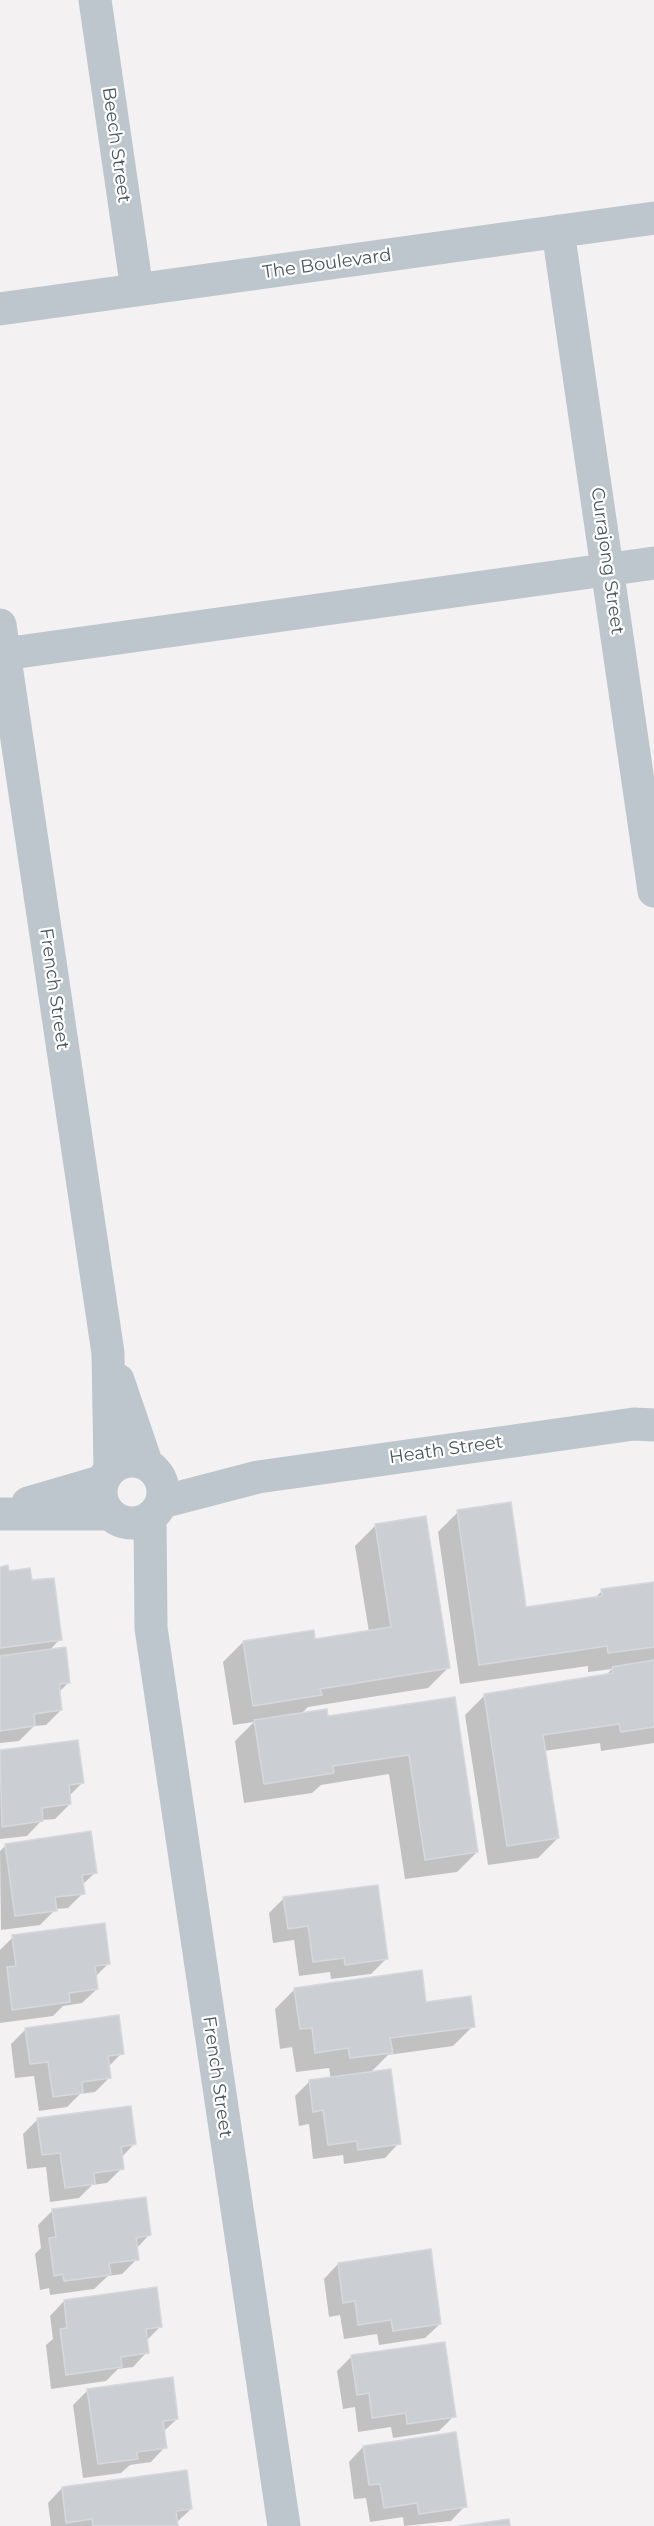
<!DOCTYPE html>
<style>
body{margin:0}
canvas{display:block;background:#f3f1f1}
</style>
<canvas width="654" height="2526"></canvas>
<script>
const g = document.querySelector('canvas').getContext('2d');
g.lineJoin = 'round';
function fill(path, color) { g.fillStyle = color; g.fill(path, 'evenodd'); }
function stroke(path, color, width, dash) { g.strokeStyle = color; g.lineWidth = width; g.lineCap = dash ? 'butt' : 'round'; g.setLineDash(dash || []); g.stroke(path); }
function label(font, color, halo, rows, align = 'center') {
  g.font = font + ' Montserrat,sans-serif'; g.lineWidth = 4.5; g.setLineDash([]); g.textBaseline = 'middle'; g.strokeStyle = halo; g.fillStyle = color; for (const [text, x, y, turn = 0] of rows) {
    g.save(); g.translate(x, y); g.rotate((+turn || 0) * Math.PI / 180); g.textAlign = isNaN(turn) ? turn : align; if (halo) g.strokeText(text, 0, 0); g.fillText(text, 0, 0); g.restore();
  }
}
const shadow = new Path2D(`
 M458 1512 524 1608 594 1599 602 1591 654 1583V1743L601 1751 600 1743 544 1751 558 1838 538 1858 488 1865 465 1715 485 1695 605 1676 612 1669 588 1672V1666L460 1684 438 1532Z
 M375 1526 448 1668 428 1688 308 1707 301 1714 326 1718 454 1699 477 1852 457 1872 405 1879 389 1774 321 1785 312 1793 244 1803 235 1741 254 1722 233 1725 223 1662 243 1642 314 1640 369 1632 355 1546Z
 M0 1568 30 1582 60 1639 49 1651 69 1682 58 1693 61 1710 46 1725 34 1726 19 1741 0 1743Z
 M77 1742 82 1783 69 1796 70 1804 55 1819 42 1820 27 1836 0 1839V1752Z
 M6 1845 96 1872 82 1885 83 1893 68 1908 56 1909 40 1925 1 1930 0 1851Z
 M284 1898 386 1959 371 1974 331 1979 330 1972 299 1976 294 1940 273 1943 269 1913Z
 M13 1937 108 1964 95 1977 97 1989 82 2003 63 2006 53 2016 0 2023V1950Z
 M295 1989 425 2004 473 2026 453 2046 388 2055 369 2074 399 2143 385 2158 344 2164 343 2155 313 2159 309 2124 299 2126 295 2096 310 2081 331 2079 329 2068 296 2072 292 2047 280 2049 275 2009Z
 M26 2029 122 2053 108 2067 110 2077 95 2092 80 2094 67 2107 39 2111 34 2076 15 2078 11 2044Z
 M37 2120 134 2144 121 2158 122 2168 107 2183 92 2185 79 2198 50 2202 46 2167 27 2169 23 2134Z
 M53 2210 149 2235 136 2249 137 2259 122 2274 108 2276 94 2289 50 2295 49 2288 40 2290 35 2254 41 2248 38 2225Z
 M338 2264 440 2324 425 2338 379 2345 377 2334 344 2339 340 2315 329 2317 324 2279Z
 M64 2301 160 2327 146 2341 147 2352 133 2367 118 2369 106 2381 51 2389 46 2345 53 2339 50 2316Z
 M352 2356 454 2416 439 2431 393 2438 391 2427 358 2432 355 2407 343 2409 337 2371Z
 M88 2390 177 2419 163 2432 165 2447 151 2462 130 2465 121 2473 83 2478 73 2405Z
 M363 2447 465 2506 451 2521 404 2526 403 2517 370 2522 366 2498 354 2499 349 2462Z
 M62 2488 191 2509 176 2523V2526H51L48 2503Z`);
const building = new Path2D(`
 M511 1502 526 1607 602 1596 601 1589 654 1582V1647L608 1653 607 1646 479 1665 457 1510Z
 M426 1516 450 1668 320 1689 322 1695 253 1706 243 1641 314 1630 315 1639 391 1627 375 1524Z
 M8 1565 9 1571 30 1568 32 1580 54 1578 62 1640 0 1648V1567Z
 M66 1647 70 1683 59 1684 62 1710 34 1714 35 1726 0 1731V1656Z
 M654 1660V1727L621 1732 619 1724 543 1735 559 1838 507 1846 484 1694 613 1673 612 1667Z
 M455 1697 478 1852 425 1860 409 1755 333 1766 334 1773 264 1784 254 1720 327 1709 328 1716Z
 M78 1740 84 1783 69 1785 71 1804 42 1808 43 1821 2 1827 0 1750Z
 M91 1831 97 1873 82 1875 85 1894 55 1897 57 1911 15 1916 5 1844Z
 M378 1885 388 1959 345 1965 344 1958 313 1962 308 1926 288 1929 283 1897Z
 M105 1923 110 1964 95 1966 98 1989 69 1993 70 2002 12 2010 7 1967 16 1966 12 1935Z
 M422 1970 426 2002 471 1996 475 2027 390 2038 393 2053 350 2058 348 2048 315 2053 312 2028 300 2029 294 1988Z
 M119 2015 124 2054 108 2056 111 2078 82 2082 83 2093 53 2097 48 2062 30 2064 25 2028Z
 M391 2069 401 2144 358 2150 357 2141 328 2145 323 2110 313 2112 309 2080Z
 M131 2106 136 2144 121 2147 124 2169 94 2173 95 2184 65 2188 60 2153 42 2155 37 2118Z
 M146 2197 151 2235 136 2238 139 2260 109 2263 111 2275 64 2281 63 2274 54 2276 49 2238 56 2237 52 2209Z
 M431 2249 441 2324 393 2331 391 2320 358 2325 355 2301 343 2303 338 2263Z
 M157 2287 162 2327 146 2329 149 2353 121 2357 122 2367 66 2375 60 2329 67 2328 64 2300Z
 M445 2342 456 2417 407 2424 406 2413 372 2418 369 2393 357 2395 351 2355Z
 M173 2377 178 2419 163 2421 167 2448 137 2452 138 2459 98 2464 87 2389Z
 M456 2432 467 2507 419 2514 417 2503 384 2508 380 2484 369 2485 363 2446Z
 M187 2470 192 2509 176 2511 178 2526H93L92 2519 66 2523 62 2487Z
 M509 2519 510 2526H459Z`);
const minor = new Path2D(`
 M95 0 137 290
 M558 231 654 891
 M0 309 654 218
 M0 625 108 1353 110 1470
 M4 654 654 563
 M118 1380 147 1465
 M101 1492a31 31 0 1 1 62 0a31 31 0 1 1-62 0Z
 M162 1502 258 1477 634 1424 654 1425
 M28 1503 103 1481
 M0 1514H110
 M150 1517 151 1628 284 2526`);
const streetNames = [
 ["Beech Street",116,145,82],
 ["The Boulevard",327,264,-8],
 ["Currajong Street",607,561,82],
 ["French Street",54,989,82],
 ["Heath Street",446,1450,-8],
 ["French Street",217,2077,82]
];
fill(shadow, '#0003');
fill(building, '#cbced3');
stroke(building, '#d5d8dc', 1.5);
stroke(minor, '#bdc6cd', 33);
label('18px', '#49555e', '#fff', streetNames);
</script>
